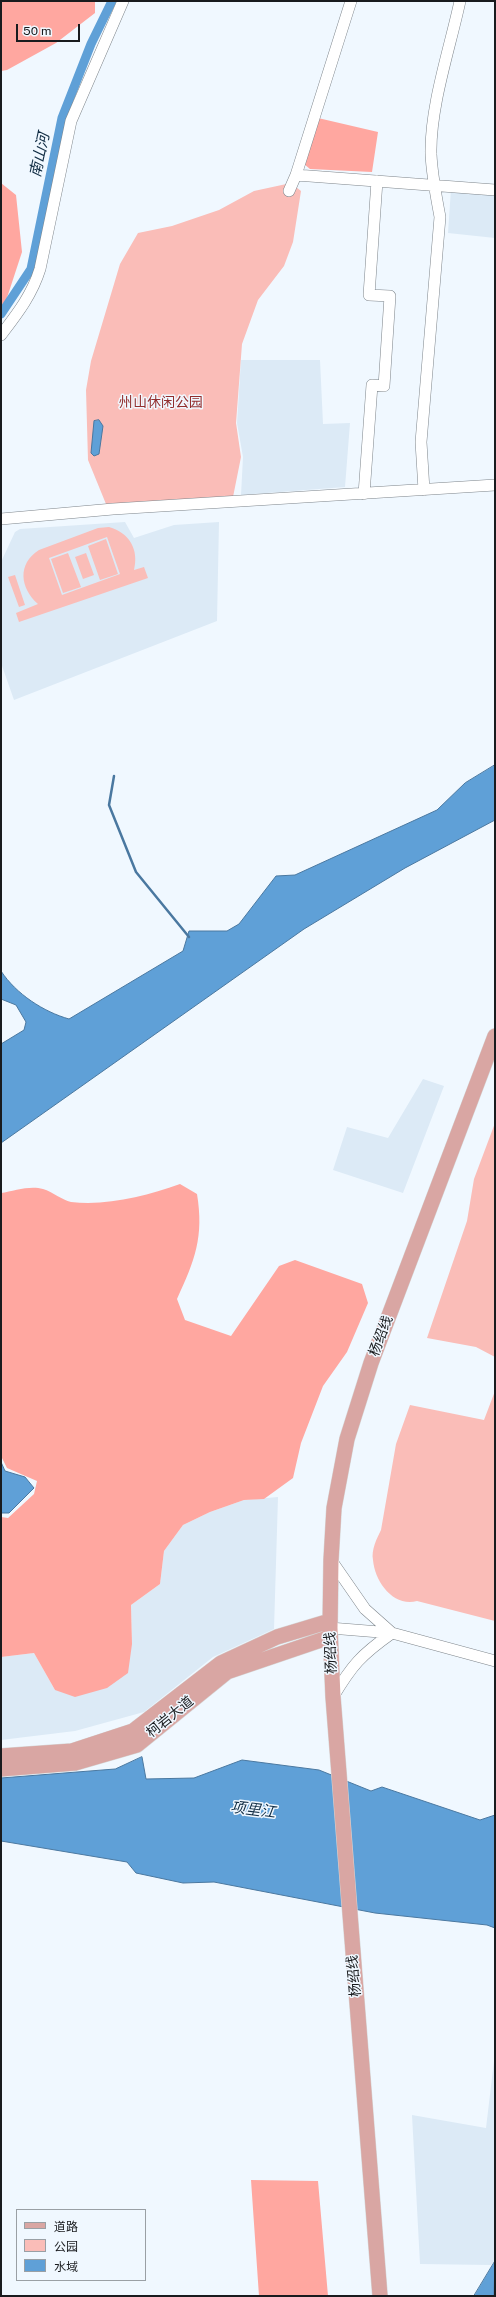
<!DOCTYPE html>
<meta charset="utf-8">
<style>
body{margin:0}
#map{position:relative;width:496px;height:2297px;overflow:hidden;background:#f0f8ff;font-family:"Public Sans","Noto Sans SC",sans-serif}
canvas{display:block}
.frame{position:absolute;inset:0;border:2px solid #191b1e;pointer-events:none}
.legend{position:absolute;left:16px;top:2209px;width:130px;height:72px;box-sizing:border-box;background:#f0f8ff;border:1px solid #9aa0a5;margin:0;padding:5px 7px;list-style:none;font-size:12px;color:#191b1e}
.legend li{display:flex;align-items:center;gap:8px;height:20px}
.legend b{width:20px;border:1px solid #9aa0a5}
.scale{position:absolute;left:16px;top:24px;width:64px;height:18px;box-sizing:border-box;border:2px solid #191b1e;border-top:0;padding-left:5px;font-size:12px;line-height:14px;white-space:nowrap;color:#191b1e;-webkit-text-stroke:3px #f0f8ff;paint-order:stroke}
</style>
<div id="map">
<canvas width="496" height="2297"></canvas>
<div class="frame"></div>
<ul class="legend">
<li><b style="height:5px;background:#d9a6a3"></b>道路</li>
<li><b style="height:11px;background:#fabdb8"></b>公园</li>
<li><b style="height:11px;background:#5fa0d7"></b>水域</li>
</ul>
<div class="scale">50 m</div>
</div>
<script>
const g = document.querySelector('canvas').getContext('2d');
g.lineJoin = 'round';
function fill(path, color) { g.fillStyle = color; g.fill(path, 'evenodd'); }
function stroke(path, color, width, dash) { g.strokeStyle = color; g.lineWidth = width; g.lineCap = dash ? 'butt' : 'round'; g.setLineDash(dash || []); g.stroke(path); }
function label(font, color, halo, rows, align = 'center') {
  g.font = font + ' "Public Sans","Noto Sans SC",sans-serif'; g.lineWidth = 3; g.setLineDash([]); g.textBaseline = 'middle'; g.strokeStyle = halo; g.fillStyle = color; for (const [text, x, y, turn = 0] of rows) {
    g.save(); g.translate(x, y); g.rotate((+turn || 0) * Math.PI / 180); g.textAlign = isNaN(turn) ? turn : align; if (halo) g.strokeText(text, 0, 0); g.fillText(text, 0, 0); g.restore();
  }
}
const built = new Path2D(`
 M451 189 495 193V238L448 233Z
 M241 360H320L323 424 350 423 345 487 241 495 243 457 237 423Z
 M125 522 134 538 174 525 219 522 217 621 14 700 1 663V562L15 532 20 529Z
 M423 1079 444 1086 403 1193 333 1170 347 1127 388 1138Z
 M278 1497 274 1629 213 1657 144 1712 75 1731 1 1740V1657L34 1653 55 1690 132 1644 131 1605 160 1584 164 1551 183 1525 210 1512 244 1500Z
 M494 2061 495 2260 491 2265 420 2264 412 2115 486 2128Z`);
const green = new Path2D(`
 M291 183 301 191 293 242 284 266 258 300 242 344 236 423 241 457 233 497 106 504 88 460 86 390 91 361 120 264 138 233 172 226 219 210 254 191Z
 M109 527C130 533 139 550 134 570L144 567 148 578 19 622 16 613 38 604C20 588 17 564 39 550L98 528ZM107 537 120 574 62 595 49 558Z
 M106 539 118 574 100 580 88 546Z
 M68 553 81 587 63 593 51 559Z
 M86 553 94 575 83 579 75 557Z
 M15 575 25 605 19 607 8 577Z
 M495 1123V1357L476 1347 427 1338 467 1221 474 1179Z
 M495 1391V1621L417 1601C393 1607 375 1582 373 1560 371 1550 377 1538 381 1530L396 1444 410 1405 484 1420Z`);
const forest = new Path2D(`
 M1 1H95V13L56 43 7 70 1 71Z
 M318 118 378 132 372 172 310 169 304 164Z
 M1 183 16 195 22 252 1 316Z
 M180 1184 197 1194C204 1237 195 1260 177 1299L185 1320 231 1336 279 1266 295 1260 362 1284 368 1303 347 1352 323 1386 301 1443 293 1478 264 1499 244 1500 210 1512 183 1525 164 1551 160 1584 131 1605 132 1644 128 1673 107 1688 75 1697 55 1690 34 1653 1 1657V1517L8 1518 34 1494 37 1481 7 1468 1 1456V1193C14 1191 30 1185 43 1189 53 1192 62 1200 71 1202 108 1206 146 1196 180 1184Z
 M251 2180 318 2181 328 2296H259Z`);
const water = new Path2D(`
 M99 420 103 426 99 454 94 456 91 453 94 421Z
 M495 765V820L405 868 304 929 1 1143V1044L24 1030 26 1022 16 1005 1 999V971C16 994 44 1012 69 1019L183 951 189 931H227L239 924 276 876 295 875 437 810 465 783Z
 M1 1462 5 1471 25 1477 34 1488 9 1513H1Z
 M142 1757 146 1779 194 1778 242 1760 319 1770 371 1791 382 1787 480 1820 495 1815V1928L487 1925 375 1913 214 1882 183 1883 136 1873 127 1862 1 1841V1778L115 1769Z
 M495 2261 494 2296H474Z`);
const stream = new Path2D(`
 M114 776 109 805 136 872 189 937`);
const canal = new Path2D(`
 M1 314 31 269 62 118 91 44 112 1`);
const minor = new Path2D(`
 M296 175 495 190
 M289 191 296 175 351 1
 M1 335C17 314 32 295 40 269L71 121 123 1
 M424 490 421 442 440 217C436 195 432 176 431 154 430 106 450 48 460 1
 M364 494 372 385 384 386 390 296 369 295 377 181
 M1 519 113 509 495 485
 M331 1560 365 1609 392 1633
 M330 1628 392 1633 495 1661
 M333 1697C352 1665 361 1655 392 1633`);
const major = new Path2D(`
 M1 1756 72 1751 133 1731 221 1663 277 1637 330 1621
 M1 1769 75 1763 137 1745 227 1672 330 1637
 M380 2296 333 1697 330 1628 331 1560 334 1508 347 1439 371 1363 495 1036`);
const parkNames = [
 ["州山休闲公园",161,403]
];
const streetNames = [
 ["杨绍线",381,1336,-69],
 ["杨绍线",331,1653,-92],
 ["柯岩大道",170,1717,-39],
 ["杨绍线",354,1976,-95]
];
const waterNames = [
 ["南山河",40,155,-78],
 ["项里江",253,1810,7]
];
fill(built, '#dceaf6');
fill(green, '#fabdb8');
fill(forest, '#ffa7a0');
fill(water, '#5fa0d7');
stroke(water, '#4a78a0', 1);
stroke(stream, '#4a78a0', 2.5);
stroke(canal, '#5fa0d7', 9);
stroke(minor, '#7e858b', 12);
stroke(major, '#d6d6d6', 16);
stroke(minor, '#fff', 11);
stroke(major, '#d9a6a3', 15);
label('14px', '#922e2e', '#f0f8ff', parkNames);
label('14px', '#191b1e', '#f0f8ff', streetNames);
label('italic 15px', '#112d44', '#f0f8ff', waterNames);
</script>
